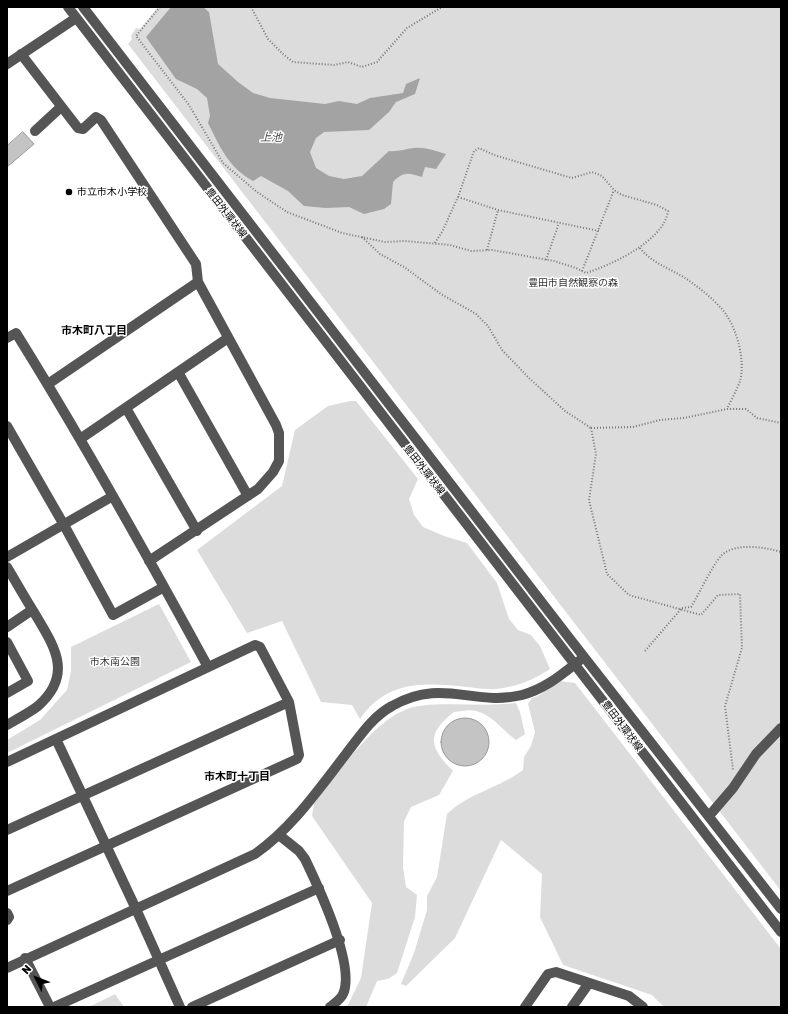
<!DOCTYPE html>
<meta charset="utf-8">
<style>
body{margin:0}
#map{position:relative;width:788px;height:1014px;overflow:hidden;background:#fff;font-family:Rubik,sans-serif}
canvas{display:block}
.frame{position:absolute;inset:0;border:8px solid #000;pointer-events:none}
.north{position:absolute;left:16px;top:958px;width:40px;height:40px;-webkit-text-stroke:3px #fff;paint-order:stroke;rotate:312deg;font-size:11px;font-weight:700;line-height:16px;text-align:center;color:#000}
.north::after{content:'';display:block;margin:auto;width:14px;height:18px;background:#000;clip-path:polygon(50% 0,100% 100%,50% 72%,0 100%)}
</style>
<div id="map">
<canvas width="788" height="1014"></canvas>
<div class="frame"></div>
<div class="north">N</div>
</div>
<script>
const g = document.querySelector('canvas').getContext('2d');
g.lineJoin = 'round';
function fill(path, color) { g.fillStyle = color; g.fill(path, 'evenodd'); }
function stroke(path, color, width, dash) { g.strokeStyle = color; g.lineWidth = width; g.lineCap = dash ? 'butt' : 'round'; g.setLineDash(dash || []); g.stroke(path); }
function label(font, color, halo, rows, align = 'center') {
  g.font = font + ' Rubik,"Noto Sans JP",sans-serif'; g.lineWidth = 3; g.setLineDash([]); g.textBaseline = 'middle'; g.strokeStyle = halo; g.fillStyle = color; for (const [text, x, y, turn = 0] of rows) {
    g.save(); g.translate(x, y); g.rotate((+turn || 0) * Math.PI / 180); g.textAlign = isNaN(turn) ? turn : align; if (halo) g.strokeText(text, 0, 0); g.fillText(text, 0, 0); g.restore();
  }
}
const green = new Path2D(`
 M158 7H781V891L128 44 132 39 131 36 136 28 140 29Z
 M350 401H356L418 479 409 499 414 515 423 527 444 536 467 543 497 583 509 619 518 630 531 635 540 646 550 669C533 680 516 687 496 689 487 690 477 688 468 687 425 683 388 679 360 719L352 705 321 702 282 621 247 633 197 550 282 486 295 430 328 406Z
 M159 604 191 662 7 753V740L40 720 67 690 71 671V647Z
 M560 681 575 683 781 949V1007H664L652 995 563 965 540 917 542 874 501 840 455 938 406 986 401 984 414 953 427 910V896L437 877 447 814C469 793 499 788 523 770L524 757 531 746 535 732 528 704 532 698 538 696Z
 M516 703 520 712 525 734 516 740C503 731 493 715 476 711 470 709 461 711 454 712 426 734 429 747 453 771L439 795 411 807 404 821 403 867 406 887 417 895 415 917 397 973 388 979 377 981 366 1007H347L361 978 372 903 312 816 314 804C338 774 378 711 419 706 451 702 484 707 516 703Z
 M115 994 124 1007H89Z`);
const water = new Path2D(`
 M171 7H203L209 12 218 64 238 82 253 93 270 98 325 104 339 101 357 104 370 98 403 93 406 84 420 78 415 94 396 102 389 112 369 130 324 132 316 138 310 152 316 168 329 176 344 179 362 176 389 151C398 152 405 149 414 148 425 147 435 151 446 154L436 169 425 167 422 177C408 173 404 171 393 182L391 204 384 209 364 214 349 207 326 208 304 206 288 191 261 176 253 181C228 167 220 147 208 123L210 116 207 98 197 89 176 79 146 37Z`);
const building = new Path2D(`
 M23 132 34 144 7 167V146Z
 M441 742a24 24 0 1 1 48 0a24 24 0 1 1-48 0Z`);
const path = new Path2D(`
 M160 7 136 36 189 105 223 163 257 192 287 212 342 233 385 242 405 241 450 245 471 251 492 250 554 261 576 268 586 273C611 265 664 241 668 211L657 205 622 195 614 190 602 176 592 172 572 178 565 176 494 155 479 148 474 151 458 197 442 232 434 244
 M251 7 268 39 284 55 293 62 334 65 348 62 362 67 377 62 407 28 442 7
 M458 197 498 210 599 231
 M362 237 380 254 404 267 441 294 476 314 488 326 502 350 529 378 565 411 591 428
 M640 248C652 263 669 268 685 278 697 286 710 296 720 307 736 323 746 360 740 381 737 390 731 400 727 409
 M487 250 498 210
 M546 260 559 223
 M582 271 614 190
 M591 428 596 454 589 500 607 574 629 595 701 615 718 595 740 594 742 648 725 706 733 770
 M591 428 633 427 660 420 684 418 727 409H746L757 418 781 423
 M682 608 691 607C699 594 712 566 721 556 734 542 765 547 781 552
 M645 651 681 609`);
const minor = new Path2D(`
 M68 7 781 932
 M83 7 570 639 781 909
 M21 54 78 128 83 129 96 117 101 120 196 264 198 282 276 425 279 433V461L273 472 258 489 149 561
 M7 64 76 18
 M35 131 61 107
 M7 338 16 333C84 442 147 555 208 667
 M178 372 248 496
 M48 384 198 282
 M126 408 197 531
 M7 426 64 525 113 615 164 587
 M80 439 228 338
 M7 557 113 496
 M7 567C16 582 25 598 35 614 54 646 74 674 38 706 29 713 17 719 7 725
 M7 627 32 610
 M7 642 28 681 7 693
 M56 739 136 909 180 1007
 M7 762 255 645 260 647 289 702 299 755 297 759 7 891
 M709 816 733 788 756 754 781 728
 M7 830 289 702
 M279 835 299 851 305 859C318 886 356 966 343 994 341 999 335 1003 330 1007
 M7 913 9 917 7 920
 M25 958 50 1007
 M7 968 255 854C292 828 318 790 346 754 360 736 372 717 392 706 442 677 474 707 522 695 545 689 561 675 579 661
 M54 1007 319 888
 M192 1007 340 940
 M525 1007 548 974 556 972 629 996 643 1007
 M572 1007 589 983`);
const markers = [
 [69,192,4,"#000"]
];
const poiNames = [
 ["市立市木小学校",77,192]
];
const streetNames = [
 ["豊田外環状線",226,213,52],
 ["豊田外環状線",424,470,52],
 ["豊田外環状線",622,726,53]
];
const parkNames = [
 ["豊田市自然観察の森",573,283],
 ["市木南公園",115,662]
];
const waterNames = [
 ["上池",271,138]
];
const neighbourhoodNames = [
 ["市木町八丁目",94,331],
 ["市木町十丁目",237,777]
];
fill(green, '#dcdcdc');
fill(water, '#a3a3a3');
fill(building, '#c4c4c4');
stroke(building, '#999', 1);
stroke(path, '#777', 2, [1, 2]);
stroke(minor, '#555', 10);
for (const [x, y, r, color] of markers) { const dot = new Path2D(); dot.arc(x, y, r, 0, 2 * Math.PI); g.fillStyle = color; g.fill(dot); stroke(dot, '#fff', 1.5); }
label('10px', '#000', '#fff', poiNames, 'left');
label('10px', '#000', '#fff', streetNames);
label('10px', '#333', '#fff', parkNames);
label('italic 11px', '#444', '#fff', waterNames);
label('bold 11px', '#000', '#fff', neighbourhoodNames);
</script>
